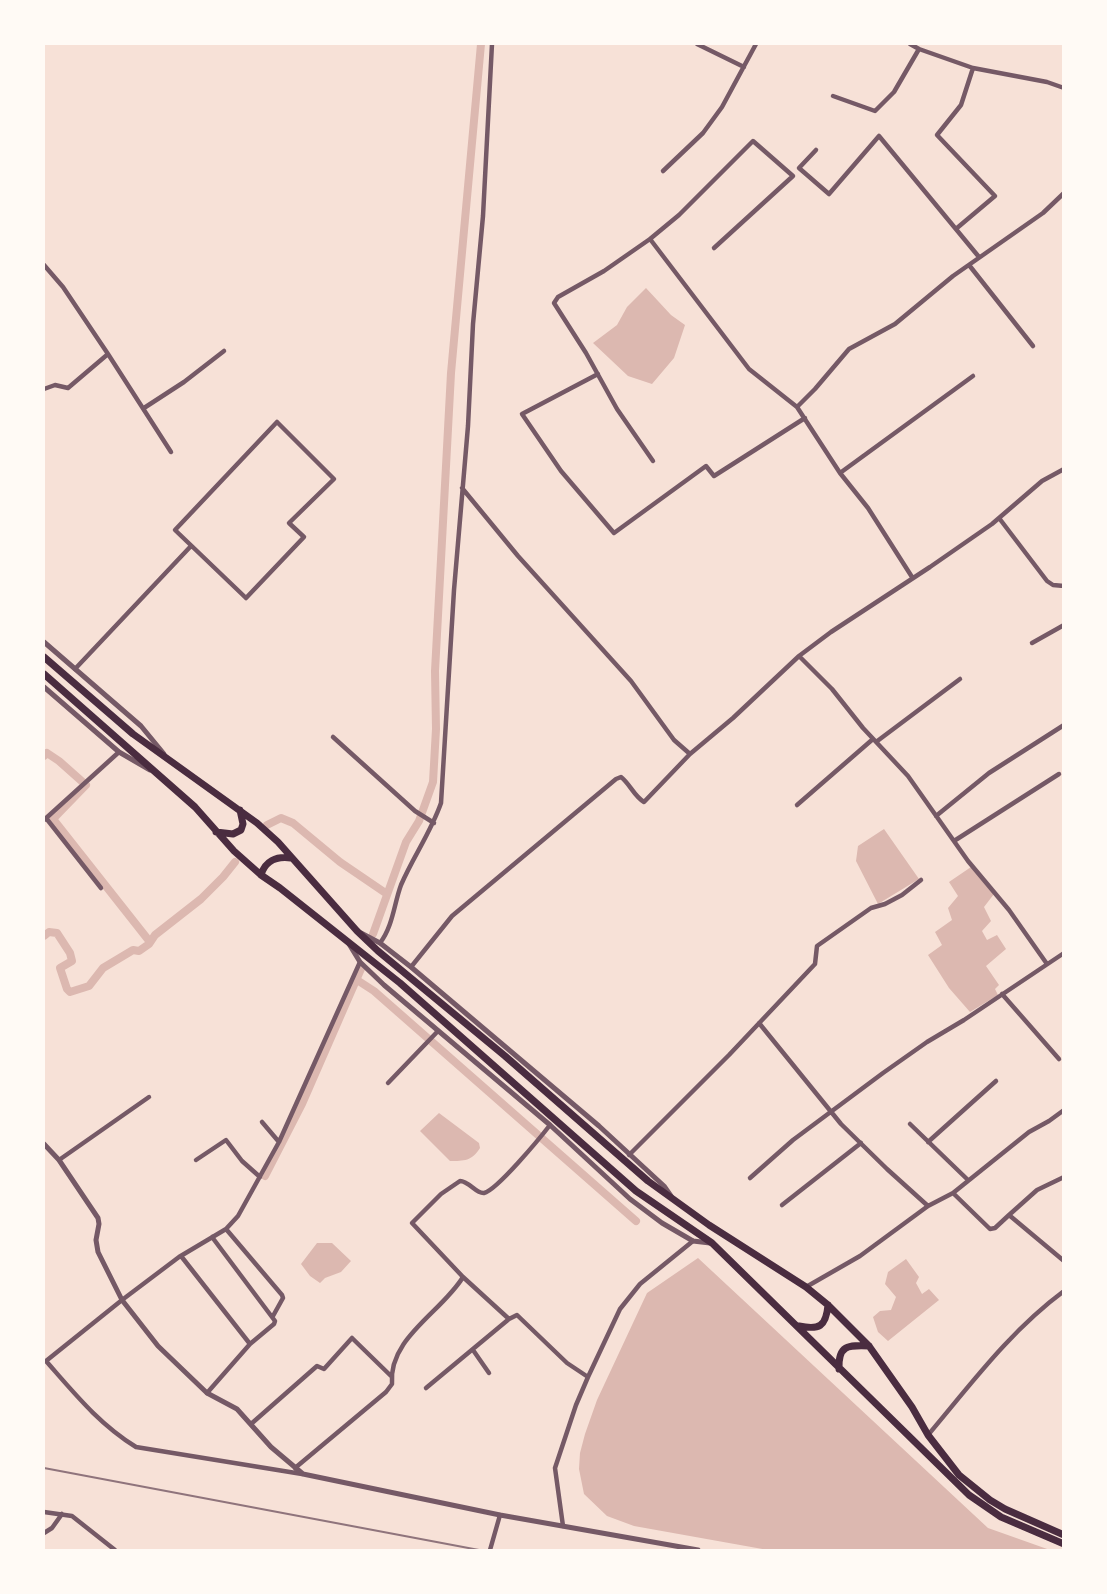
<!DOCTYPE html>
<style>
body{margin:0}
#map{position:relative;width:1107px;height:1594px;overflow:hidden;background:#f7e1d7;font-family:"Zilla Slab",serif}
canvas{display:block}
.frame{position:absolute;inset:0;border:45px solid #fffaf5;pointer-events:none}
</style>
<div id="map">
<canvas width="1107" height="1594"></canvas>
<div class="frame"></div>
</div>
<script>
const g = document.querySelector('canvas').getContext('2d');
g.lineJoin = 'round';
function fill(path, color) { g.fillStyle = color; g.fill(path, 'evenodd'); }
function stroke(path, color, width, dash) { g.strokeStyle = color; g.lineWidth = width; g.lineCap = dash ? 'butt' : 'round'; g.setLineDash(dash || []); g.stroke(path); }
const water = new Path2D(`
 M646 288 671 315 685 325 674 358 652 384 628 376 593 343 617 325 627 307Z
 M884 829 919 879 878 904 856 861 858 846Z
 M971 867 994 894 984 907 991 921 982 931 987 940 997 935 1006 949 986 966 999 985 995 989 998 995 970 1012 949 988 928 955 942 945 935 932 952 920 948 908 958 896 949 882Z
 M439 1113 479 1143 480 1148C472 1161 464 1161 450 1161L420 1131Z
 M317 1243H332L351 1261 341 1272 325 1278 320 1283 310 1276 301 1264Z
 M698 1258 988 1528 1050 1550H768L634 1526 607 1516 584 1494 579 1469 580 1453 585 1434 597 1400 647 1293Z
 M906 1259 919 1277 916 1283 922 1294 929 1289 939 1300 888 1341 878 1332 873 1317 880 1311 891 1310 896 1297 885 1284 888 1272Z`);
const canal = new Path2D(`
 M44 756 47 753 59 761 86 785 53 819 150 942
 M267 825 281 818 293 823 340 862 387 894
 M373 934 406 842 419 821 433 782 436 729 435 671 451 373 481 44
 M44 936 49 932 57 933 70 953 72 961 60 968 67 989 70 992 89 986 103 968 133 950 139 951 149 944 155 935 201 899 223 877 235 862
 M357 980 374 991 636 1221
 M265 1176 302 1104 361 969`);
const minor = new Path2D(`
 M697 44 744 67
 M910 44 919 49
 M973 68 1047 82 1064 88
 M833 96 875 111 894 92 919 49 973 68 961 105 937 135 995 196 957 228
 M816 150 799 168 829 194 879 136 979 257
 M663 171 703 133 722 107 756 44
 M650 239 604 271 558 297 554 303 586 353 617 409 653 461
 M714 248 793 176 753 141 679 215 650 239 749 369 797 407
 M44 265 63 287 108 354 171 452
 M969 265 1033 346
 M598 374 522 414 561 471 614 533 706 466 714 476 805 418
 M44 389 55 385 68 388 108 354
 M144 408 184 382 224 351
 M277 422 334 479 289 523 304 537 246 598 175 530Z
 M840 473 973 376
 M462 488 518 556 631 681 674 740 690 754
 M999 518 1047 581 1053 585 1064 586
 M912 577 868 508 840 473 797 407 815 389 849 349 895 324 953 276 1043 213 1064 193
 M1032 643 1064 625
 M799 656 832 689 863 728 908 776 968 861 1009 910 1047 964
 M75 669 191 546
 M333 737 415 811 434 823
 M876 742 960 679
 M797 805 873 739
 M936 816 989 773 1064 725
 M46 818 101 888
 M44 820 119 752
 M954 841 1059 774
 M380 943C393 926 394 904 401 885 413 857 431 832 441 803L454 590 468 426 473 324 483 216 492 44
 M411 967 452 916 616 779 621 777C630 784 634 796 644 802L690 754 733 718 799 656 831 632 930 567 992 524 1042 481 1064 469
 M1002 994 1059 1059
 M759 1023 841 1124 887 1169 928 1206
 M388 1083 438 1031
 M262 1122 279 1142
 M910 1124 968 1180
 M928 1142 996 1081
 M629 1155 729 1055 815 964 817 946 871 908 885 904 902 895 921 880
 M59 1160 149 1097
 M196 1160 226 1140 242 1161 260 1177
 M1064 1177 1037 1190 1009 1215 1064 1261
 M750 1178 793 1140 883 1073 927 1042 964 1020 1064 953
 M953 1193 990 1229 995 1228 1009 1215
 M782 1205 861 1143
 M226 1229 282 1295 283 1298 273 1316
 M181 1256 250 1344
 M806 1287 860 1256 928 1206 953 1193 1029 1132 1049 1121 1064 1110
 M509 1319 463 1277 412 1223 441 1194 460 1181C469 1181 476 1194 484 1193 497 1190 540 1138 550 1125
 M473 1350 489 1373
 M426 1388 509 1319 517 1315 567 1363 588 1377
 M207 1393 250 1344 274 1324 275 1321 212 1237
 M251 1424 317 1366 324 1369 352 1338 391 1376
 M928 1435C971 1384 1010 1331 1064 1291
 M295 1468 386 1392 392 1384C388 1338 442 1312 463 1277
 M302 1474 136 1447C99 1424 75 1394 46 1361L122 1300 179 1257 226 1229 238 1216 279 1142 360 962
 M44 1512 72 1516 115 1550
 M563 1526 555 1468 576 1405 588 1377 620 1309 640 1284 693 1241
 M44 1533 52 1528 62 1514
 M490 1550 500 1515`);
const tertiary = new Path2D(`
 M44 642 141 726 164 754
 M44 687 119 752 150 770
 M361 933 380 943 411 967 599 1126 664 1186 671 1196
 M349 944 360 962 384 985 550 1125 630 1199 662 1223 693 1241 710 1243
 M44 1144 59 1160 98 1218 99 1224 96 1240 98 1252 122 1300 158 1346 207 1393 237 1409 271 1447 303 1474 500 1515 698 1550`);
const primary = new Path2D(`
 M44 657 133 734 257 823 278 842 357 931 378 951 505 1056 648 1181 709 1225 806 1287 828 1305 869 1346 912 1407 928 1435 959 1475 990 1500 1005 1509 1064 1535
 M44 674 195 807 234 851 261 875 280 888 400 983 636 1191 712 1243 969 1495 1001 1517 1064 1544
 M216 832 233 834 241 830 243 824 240 810
 M261 875C265 861 276 856 291 858
 M799 1326C819 1330 826 1327 828 1305
 M839 1369C838 1345 848 1345 869 1346`);
const rail = new Path2D(`
 M44 1468 479 1550`);
fill(water, '#dcb8b0');
stroke(canal, '#dcb8b0', 8);
stroke(minor, '#755966', 4.5);
stroke(tertiary, '#755966', 5);
stroke(primary, '#4a2c40', 7);
stroke(rail, '#8f747c', 2);
</script>
